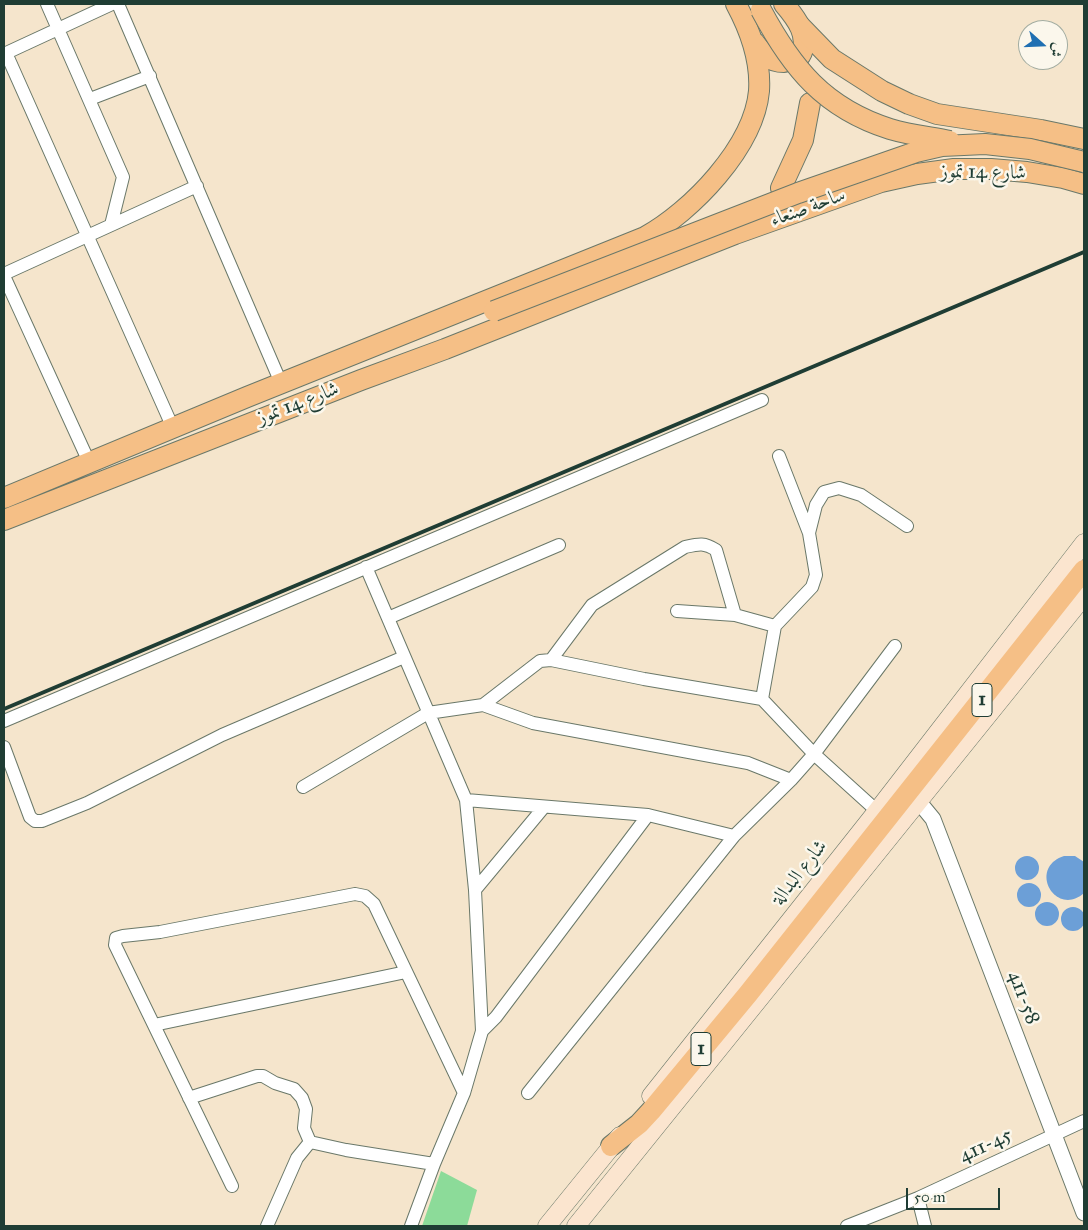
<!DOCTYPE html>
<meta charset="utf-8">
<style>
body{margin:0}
#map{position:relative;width:1088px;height:1230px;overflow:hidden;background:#f5e5cc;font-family:"IM FELL Great Primer",Amiri,serif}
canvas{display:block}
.frame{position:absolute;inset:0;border:5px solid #1f3d34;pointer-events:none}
.north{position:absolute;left:1018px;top:20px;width:50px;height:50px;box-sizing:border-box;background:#fbf7ec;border:1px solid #a3ada2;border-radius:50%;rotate:110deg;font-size:14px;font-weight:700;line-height:20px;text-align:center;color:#1f3d34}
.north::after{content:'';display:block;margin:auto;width:18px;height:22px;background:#1f6fb2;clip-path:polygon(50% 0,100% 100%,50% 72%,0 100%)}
.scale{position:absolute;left:906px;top:1188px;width:94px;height:22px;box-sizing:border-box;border:2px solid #1f3d34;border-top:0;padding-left:6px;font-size:15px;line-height:18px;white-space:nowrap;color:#1f3d34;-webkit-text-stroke:4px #fbf7ec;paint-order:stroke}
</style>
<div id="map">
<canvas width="1088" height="1230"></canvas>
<div class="frame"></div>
<div class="north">ش</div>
<div class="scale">50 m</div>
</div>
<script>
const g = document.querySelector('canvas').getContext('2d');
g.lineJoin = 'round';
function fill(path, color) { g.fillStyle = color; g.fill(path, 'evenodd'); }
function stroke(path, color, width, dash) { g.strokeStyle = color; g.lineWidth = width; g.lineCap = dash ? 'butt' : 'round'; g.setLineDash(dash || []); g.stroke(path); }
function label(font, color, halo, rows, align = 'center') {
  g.font = font + ' "IM FELL Great Primer",Amiri,serif'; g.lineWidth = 5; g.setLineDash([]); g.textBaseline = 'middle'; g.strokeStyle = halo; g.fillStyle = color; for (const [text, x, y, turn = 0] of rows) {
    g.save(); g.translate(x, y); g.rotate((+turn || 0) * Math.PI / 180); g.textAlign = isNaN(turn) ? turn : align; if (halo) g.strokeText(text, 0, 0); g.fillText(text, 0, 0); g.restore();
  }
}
const green = new Path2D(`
 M441 1171 477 1190 467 1226H422Z`);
const water = new Path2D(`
 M1064 856H1075L1084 862V893C1056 918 1027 868 1064 856Z
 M1015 868a12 12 0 1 1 24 0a12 12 0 1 1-24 0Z
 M1017 895a12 12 0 1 1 24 0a12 12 0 1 1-24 0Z
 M1035 914a12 12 0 1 1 24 0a12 12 0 1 1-24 0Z
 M1061 919a12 12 0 1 1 24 0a12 12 0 1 1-24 0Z`);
const minor = new Path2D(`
 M47 4 123 177 111 225
 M118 4 281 383
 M6 53 173 428
 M4 54 112 4
 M90 99 150 76
 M4 274 197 186
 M4 276 89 462
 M779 456 809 533
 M366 567 466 800 475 890 482 1031 464 1093 434 1164 411 1226
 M677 611 735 615 775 626
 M388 618 559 545
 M551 660 592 605 685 547C698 544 704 542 716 550L735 615
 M762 699 775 626 812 587 816 575 809 533 816 505 824 492 839 488 861 495 907 526
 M483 705 540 661 551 660 644 679 762 699 814 754 877 811
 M4 721 762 400
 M4 747 30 817 35 821H42L87 803 222 735 404 657
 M303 787 428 713 483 705 533 723 748 763 791 780
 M466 800 648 815 734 836
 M475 890 544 807
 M154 1025 406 972
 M482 1031 496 1017 648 815
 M528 1093 734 836 791 780 814 754 895 646
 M189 1098 257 1076H263L275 1083 294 1089 302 1098 306 1109 304 1128 310 1142 346 1150 434 1164
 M232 1186 115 945 116 938 123 936 160 932 355 894 365 896 374 904 464 1093
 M918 1198 925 1226
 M267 1226 297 1158 310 1142
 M847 1226 918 1198 1084 1121`);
const tertiary = new Path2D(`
 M919 802 933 819 1084 1213`);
const secondary = new Path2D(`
 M651 1096 877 811 1084 543
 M547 1226 620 1136
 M576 1226 1084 596`);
const primary = new Path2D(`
 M784 4C796 18 811 37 800 56
 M754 42C763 54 769 62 784 62
 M781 188 803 140 810 103
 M4 498 247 397 645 237C691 212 754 147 759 91 761 61 750 30 736 4
 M4 520 361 380 445 349 735 234 881 182 917 174 954 169H991L1027 172 1063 178 1084 184`);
const trunk = new Path2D(`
 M800 26 832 59 882 91 909 104 937 114 1041 130 1084 139
 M611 1146 639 1124 651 1111 748 994 1084 570`);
const rail = new Path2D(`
 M4 709 1084 252`);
const primaryBridge = new Path2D(`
 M761 10C792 68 824 108 890 129 910 135 930 137 950 141
 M494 311 798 193 916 152 942 146 985 144 1030 149 1084 162`);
const shields = [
 [982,700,20],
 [701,1049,20]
];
const shieldNames = [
 ["1",982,700],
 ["1",701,1049]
];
const streetNames = [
 ["شارع 14 تموز",983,173,1],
 ["ساحة صنعاء",808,208,-20],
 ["شارع 14 تموز",298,404,-21],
 ["شارع البدالة",800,873,-52],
 ["411-58",1023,998,69],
 ["411-45",986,1146,-25]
];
fill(green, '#8cdb99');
fill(water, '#6c9fd7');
stroke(minor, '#6a7869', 14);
stroke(tertiary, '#6a7869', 17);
stroke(secondary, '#6a7869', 19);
stroke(primary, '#6a7869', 22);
stroke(trunk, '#6a7869', 22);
stroke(minor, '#fff', 12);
stroke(tertiary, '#fff', 15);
stroke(secondary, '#fbe5cf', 18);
stroke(primary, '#f5bf86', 20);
stroke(trunk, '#f5bf86', 20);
stroke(rail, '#1f3d34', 4);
stroke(primaryBridge, '#6a7869', 22, []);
stroke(primaryBridge, '#f5bf86', 20);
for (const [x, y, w] of shields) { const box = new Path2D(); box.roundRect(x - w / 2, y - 16.5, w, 33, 4); g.fillStyle = '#fbf7ec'; g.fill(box); stroke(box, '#1f3d34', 1); }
label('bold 19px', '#1f3d34', null, shieldNames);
label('20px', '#1f3d34', '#fbf7ec', streetNames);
</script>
